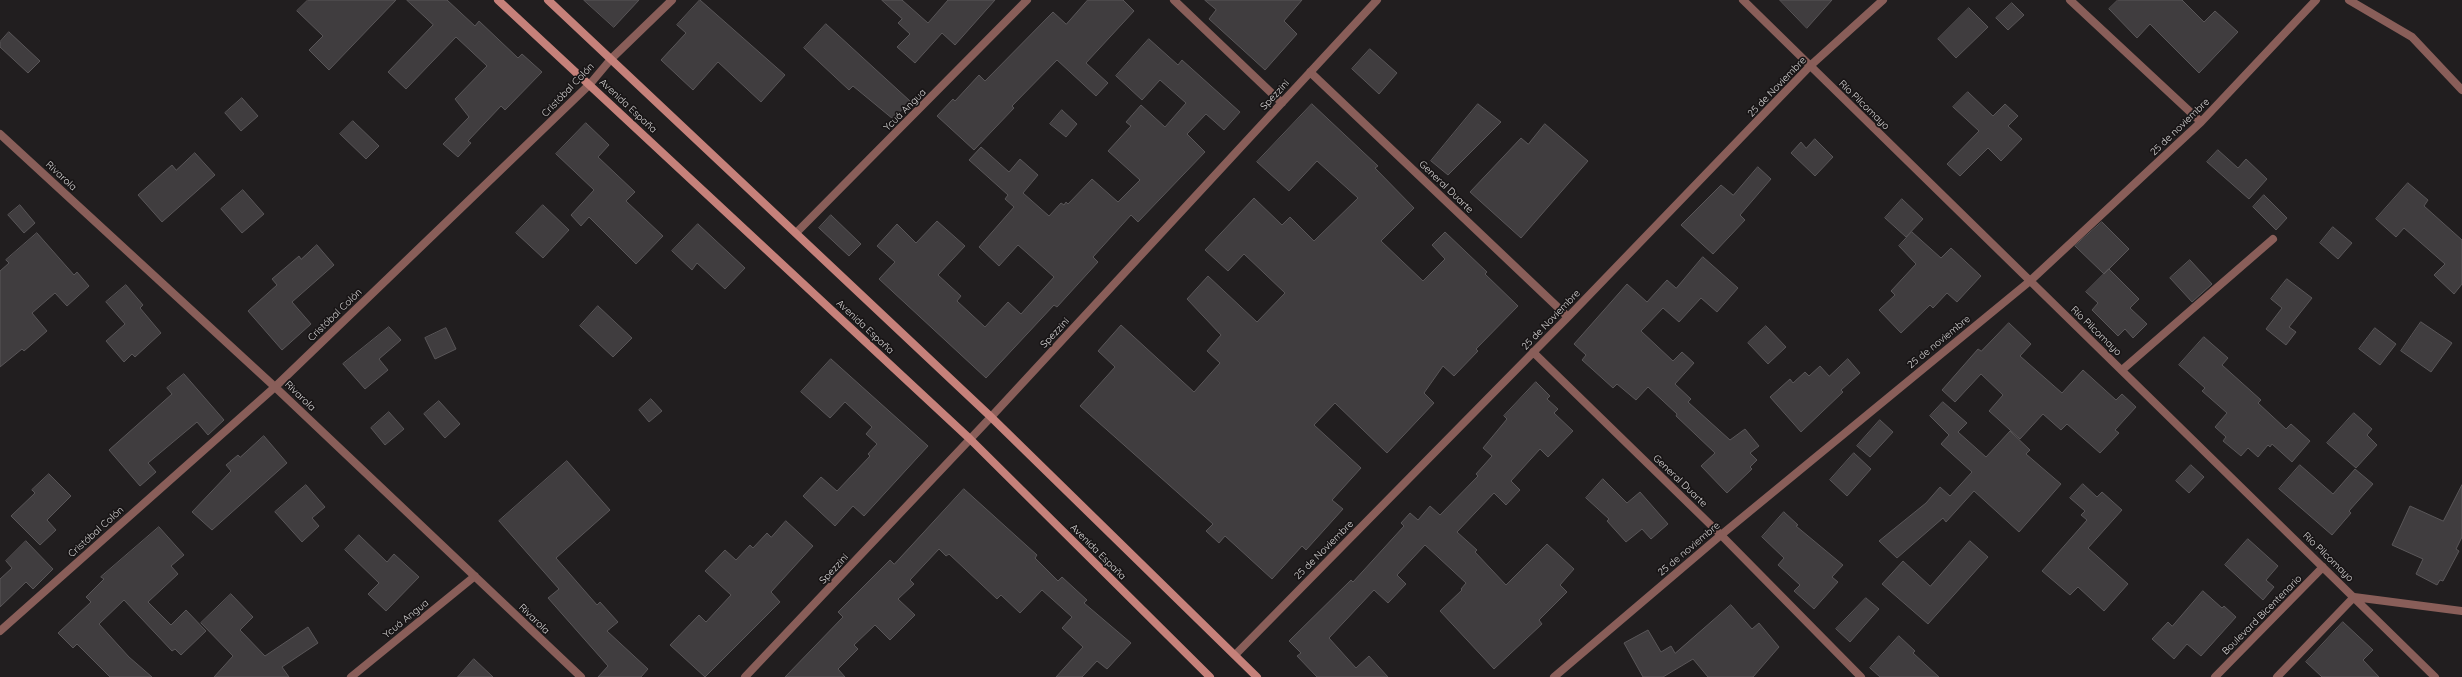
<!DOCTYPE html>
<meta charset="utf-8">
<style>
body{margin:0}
canvas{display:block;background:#211e1f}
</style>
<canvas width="2462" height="677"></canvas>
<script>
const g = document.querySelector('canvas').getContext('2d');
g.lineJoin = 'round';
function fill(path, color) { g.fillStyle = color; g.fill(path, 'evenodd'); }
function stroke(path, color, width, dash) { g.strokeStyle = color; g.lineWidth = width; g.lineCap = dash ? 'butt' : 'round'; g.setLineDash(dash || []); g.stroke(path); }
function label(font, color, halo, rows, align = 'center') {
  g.font = font + ' Quicksand,sans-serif'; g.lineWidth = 3.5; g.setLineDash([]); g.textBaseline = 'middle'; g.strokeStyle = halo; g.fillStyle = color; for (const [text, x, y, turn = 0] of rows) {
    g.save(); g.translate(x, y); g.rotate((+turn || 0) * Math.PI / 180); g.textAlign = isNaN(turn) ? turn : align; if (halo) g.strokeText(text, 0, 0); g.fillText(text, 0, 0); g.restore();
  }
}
const building = new Path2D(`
 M308 0H396L329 70 309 50 323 36 297 11Z
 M407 0H447L475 26 479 21 518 58 522 54 542 72 505 110 501 106 468 141 471 143 458 157 443 144 469 117 455 99 487 66 456 37 406 89 388 72 433 25Z
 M584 0H639L614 27Z
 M700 0 785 75 761 102 718 62 693 90 661 60 686 33 677 25Z
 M882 0H902L928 23 948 0H995L955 45 942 33 915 63 897 47 910 34 898 23 902 19Z
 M1088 0H1123L1134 11 1086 63 1108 83 1096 96 1057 60 1012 106 1014 108 974 150 937 116 953 99 955 101 979 75 985 81 1053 12 1066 24Z
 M1205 0H1302L1284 21 1297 34 1265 70 1209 19 1216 10Z
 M1780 0H1832L1807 28Z
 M2118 0H2182L2204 22 2215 11 2238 32 2199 73 2150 24 2137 38 2109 9Z
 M2012 3 2024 15 2008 30 1996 18Z
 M1969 8 1988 27 1956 58 1938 39Z
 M826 24 910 101 893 119 853 86 849 90 804 48Z
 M9 32 40 61 28 73 0 47V42Z
 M1149 39 1178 65 1182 60 1240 112 1224 130 1206 114 1187 134 1205 152 1138 222 1131 215 1093 257 1098 262 1057 307 1054 305 986 378 879 279 895 262 877 246 897 224 916 243 937 221 965 246 938 275 961 296 957 301 985 327 1008 302 1021 314 1054 277 1018 245 999 266 979 247 1014 207 1005 199 1008 195 969 160 981 147 1009 172 1020 159 1038 175 1023 193 1049 216 1061 203 1064 205 1066 202 1068 204 1092 179 1118 202 1140 180 1108 151 1131 126 1126 122 1141 105 1165 127 1186 103 1160 80 1142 100 1116 76Z
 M1370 49 1397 73 1379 94 1352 69Z
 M1968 92 1993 116 2005 104 2018 116 2008 126 2022 139 2001 161 1988 148 1960 176 1947 164 1979 131 1953 107Z
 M242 98 258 116 241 131 225 113Z
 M1312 104 1378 166 1375 168 1414 208 1381 241 1423 281 1445 259 1432 245 1445 232 1487 272 1485 274 1518 306 1476 349 1478 351 1454 376 1443 366 1424 393 1434 403 1387 453 1335 403 1314 425 1361 468 1332 500 1343 509 1306 550 1302 546 1272 579 1225 536 1219 543 1206 531 1213 524 1080 406 1115 367 1098 351 1121 325 1194 392 1220 363 1207 351 1221 335 1187 299 1208 276 1257 322 1285 293 1244 254 1228 271 1205 250 1254 198 1282 225 1290 217 1314 241 1358 198 1317 161 1289 191 1257 162Z
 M1478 104 1501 122 1448 175 1431 161Z
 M1062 110 1077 124 1066 137 1050 124Z
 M353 121 379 146 366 159 340 134Z
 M586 123 609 145 598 157 635 192 626 201 663 236 636 264 589 217 581 226 571 215 594 190 556 154Z
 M1545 124 1588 161 1521 238 1470 192 1521 138 1528 144Z
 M1815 139 1833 157 1815 176 1791 153 1801 142 1806 148Z
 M2218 150 2238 168 2246 159 2267 179 2249 199 2207 162Z
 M195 153 215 175 162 222 138 195 172 165 176 170Z
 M1758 167 1771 179 1740 215 1745 220 1713 254 1681 225 1721 185 1733 195Z
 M2408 183 2428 200 2424 206 2462 240V284L2454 294 2434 275 2445 264 2404 228 2396 237 2376 219Z
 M243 190 264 214 242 233 221 209Z
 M2264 195 2287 218 2276 230 2253 207Z
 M1902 199 1923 219 1906 237 1885 218Z
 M20 205 35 223 24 233 8 215Z
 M543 205 569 230 543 258 516 233Z
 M831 215 861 244 849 256 819 228Z
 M2102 222 2129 249 2104 274 2075 246Z
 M698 224 745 268 725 289 697 263 692 270 672 251Z
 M2333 227 2352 243 2338 259 2320 243Z
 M1912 232 1941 258 1951 248 1981 276 1957 302 1947 293 1933 308 1930 305 1901 333 1879 310 1895 295 1891 291 1916 264 1899 246Z
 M37 233 74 275 77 272 89 286 67 306 55 293 32 313 47 331 24 351 22 349 0 367V271L9 263 6 260Z
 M317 245 334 265 292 302 311 324 282 350 248 311 277 285 272 279 299 256 301 259Z
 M1703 257 1738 288 1717 312 1701 298 1679 322 1663 308 1641 331 1673 361 1682 352 1694 363 1675 384 1691 399 1688 402 1730 440 1745 429 1759 446 1750 453 1757 460 1750 467 1752 469 1727 493 1701 466 1715 453 1676 416 1677 414 1648 387 1636 400 1617 384 1613 388 1582 360 1586 355 1574 344 1627 284 1647 302 1667 280 1676 288Z
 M2190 260 2212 284 2192 302 2170 278Z
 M2109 269 2139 299 2130 308 2147 324 2133 338 2125 329 2118 336 2092 310 2098 303 2086 292Z
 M2287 279 2312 298 2289 327 2296 332 2286 345 2266 329 2282 308 2271 299Z
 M126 285 143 305 140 308 161 333 135 357 132 354 124 362 106 341 125 324 106 302Z
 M598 306 632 338 613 357 580 326Z
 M2421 322 2452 343 2431 372 2401 351Z
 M2009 323 2031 344 2020 356 2062 393 2083 370 2116 400 2122 394 2136 407 2115 430 2119 433 2100 453 2067 424 2061 430 2043 414 2020 439 1989 411 2003 395 1981 374 1955 402 1942 390 1978 349 1981 351Z
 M1766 326 1786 347 1768 364 1748 343Z
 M389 327 401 340 379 359 388 370 365 389 343 364Z
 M446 328 456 349 435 359 425 338Z
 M2375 328 2396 344 2380 365 2359 349Z
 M2204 337 2228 358 2222 365 2261 400 2258 403 2286 429 2291 424 2310 441 2292 462 2272 444 2270 447 2268 445 2258 457 2248 448 2241 456 2223 441 2226 437 2215 427 2227 413 2202 391 2205 388 2179 365Z
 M831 359 928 446 864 516 853 506 835 526 803 496 821 477 837 491 870 456 868 454 877 444 866 434 872 427 845 402 830 418 801 392Z
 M1848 359 1860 373 1841 390 1843 392 1801 432 1770 397 1790 379 1793 383 1805 372 1809 376 1820 366 1829 376Z
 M184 374 224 420 208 435 197 422 148 463 156 472 140 486 109 450 172 394 167 388Z
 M1536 382 1550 396 1547 399 1558 409 1554 413 1573 431 1548 457 1540 449 1511 481 1520 490 1506 505 1494 493 1457 532 1477 550 1475 552 1506 585 1547 544 1574 569 1560 585 1567 592 1539 620 1542 624 1494 669 1440 611 1462 590 1461 589 1466 583 1425 545 1397 575 1406 584 1388 603 1374 590 1329 638 1356 668 1369 656 1388 677H1317L1297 656 1301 653 1289 641 1351 580 1353 582 1404 526 1401 523 1410 513 1418 520 1430 506 1440 515 1478 476 1476 474 1492 456 1483 448 1507 419 1504 416Z
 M651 399 662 411 649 422 639 410Z
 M439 401 460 424 445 438 424 414Z
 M1943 402 1967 423 1958 432 1986 457 2010 431 2030 450 2026 454 2061 484 2019 532 1974 491 1946 522 1943 518 1897 558 1879 541 1926 503 1940 487 1950 496 1972 472 1941 444 1949 435 1930 416Z
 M389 412 404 429 385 445 371 428Z
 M2354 413 2372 429 2367 435 2377 445 2356 468 2327 443Z
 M1880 420 1893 432 1870 457 1857 446Z
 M264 436 287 463 212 530 192 512 231 471 226 465 238 455 240 457Z
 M1854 453 1871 469 1847 496 1830 480Z
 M567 461 610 510 556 558 597 605 600 602 618 622 607 631 648 669 641 677H598L608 666 548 598 559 589 499 521Z
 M2191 465 2204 477 2189 493 2176 481Z
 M2300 465 2333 494 2355 469 2373 484 2349 511 2351 513 2332 535 2279 489Z
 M49 474 71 496 47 520 56 530 40 545 11 516 35 493 32 490Z
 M1603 479 1627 503 1640 492 1668 524 1651 539 1642 529 1626 542 1607 521 1609 519 1586 498Z
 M2083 484 2097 497 2102 492 2122 510 2088 548 2128 584 2104 611 2078 587 2070 595 2042 571 2087 520 2081 515 2085 511 2070 498Z
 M306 485 325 507 312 518 319 526 302 542 275 512Z
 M2462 485V537L2456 549 2459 551 2443 581 2440 580 2437 585 2416 574 2423 559 2392 545 2410 506 2443 521Z
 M964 489 1037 555 1035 558 1058 581 1062 577 1087 600 1084 603 1131 643 1107 669 1097 661 1082 677H1056L1083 647 1062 628 1072 617 1042 590 1020 613 1001 595 997 599 949 554 946 556 939 549 910 580 914 584 898 599 915 615 890 640 875 625 854 645 858 649 838 669 845 677H785L843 617 838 612 890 560 894 564Z
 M1784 512 1798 525 1796 526 1843 565 1832 577 1838 582 1814 609 1794 591 1800 585 1778 565 1784 558 1762 537Z
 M786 521 813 546 771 592 780 602 705 677 670 645 699 615 706 622 731 595 705 571 725 550 736 560 750 545 753 548 767 533 771 537Z
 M159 527 184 555 171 566 178 574 148 602 171 625 186 610 206 631 181 655 175 649 172 651 124 600 99 624 129 657 152 677H110L77 644 73 648 58 633 91 602 86 597 104 579 101 577Z
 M359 535 387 562 394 554 419 577 386 611 368 594 379 583 345 550Z
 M2248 539 2278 566 2266 580 2274 587 2263 600 2225 565Z
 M26 541 53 569 33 589 26 582 0 607V579L12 568 6 561Z
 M1970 541 1988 557 1928 624 1882 584 1903 561 1930 586Z
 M2203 591 2222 608 2224 606 2236 617 2201 656 2187 644 2174 659 2152 639 2168 622 2172 626Z
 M231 594 253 617 240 630 265 656 308 627 318 643 282 667 289 677H214L233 656 201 623Z
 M1866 598 1879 609 1850 642 1836 629Z
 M1731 605 1752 629 1759 623 1779 647 1753 677H1708L1693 659 1663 677H1643L1624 643 1648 630 1661 652 1671 646 1675 653Z
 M2343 622 2373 650 2363 660 2379 677H2322L2306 662Z
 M1899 636 1915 651 1913 653 1939 677H1880L1870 668Z
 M474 659 493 677H458Z`);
const lane = new Path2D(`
 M2122 370 2273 239`);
const street = new Path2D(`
 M1174 0 1282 103
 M1743 0 2435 677
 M2070 0 2201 122
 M2349 0 2412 37 2462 90
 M1310 72 1568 317
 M0 134 275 387 581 677
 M796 233 1027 0
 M1533 352 1721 535 1861 677
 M2354 597 2462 611
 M0 631 275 387 590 84 611 59 672 0
 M1235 655 1568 317 1810 66 1883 0
 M351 677 475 576
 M745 677 991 417 1377 0
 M1554 677 1721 535 2030 281 2201 122 2316 0
 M2215 677 2323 567
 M2277 677 2354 597`);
const secondary = new Path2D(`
 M498 0 970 439 1210 677
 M548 0 991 417 1257 677`);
const streetNames = [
 ["25 de Noviembre",1777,87,-46],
 ["Cristóbal Colón",568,90,-46],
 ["Spezzini",1275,95,-47],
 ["Río Pilcomayo",1864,105,44],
 ["Avenida España",628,106,43],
 ["Ycuá Angua",905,110,-45],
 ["25 de noviembre",2180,127,-44],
 ["Rivarola",61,176,43],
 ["General Duarte",1446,187,44],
 ["Cristóbal Colón",335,315,-44],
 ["25 de Noviembre",1551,320,-46],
 ["Avenida España",865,327,43],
 ["Río Pilcomayo",2096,331,44],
 ["Spezzini",1055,333,-47],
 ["25 de noviembre",1939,342,-39],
 ["Rivarola",300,396,44],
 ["General Duarte",1680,481,44],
 ["Cristóbal Colón",96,532,-42],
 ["25 de noviembre",1689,549,-40],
 ["25 de Noviembre",1324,550,-45],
 ["Avenida España",1098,552,45],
 ["Río Pilcomayo",2328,557,44],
 ["Spezzini",834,569,-47],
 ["Boulevard Bicentenario",2262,615,-45],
 ["Ycuá Angua",406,619,-39],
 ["Rivarola",534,619,44]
];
fill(building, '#403d3f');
stroke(building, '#595658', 1);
stroke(lane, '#895e59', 8);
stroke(street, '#895e59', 8);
stroke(secondary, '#c6817a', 8);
label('10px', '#d8d6d6', '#181516', streetNames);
</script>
